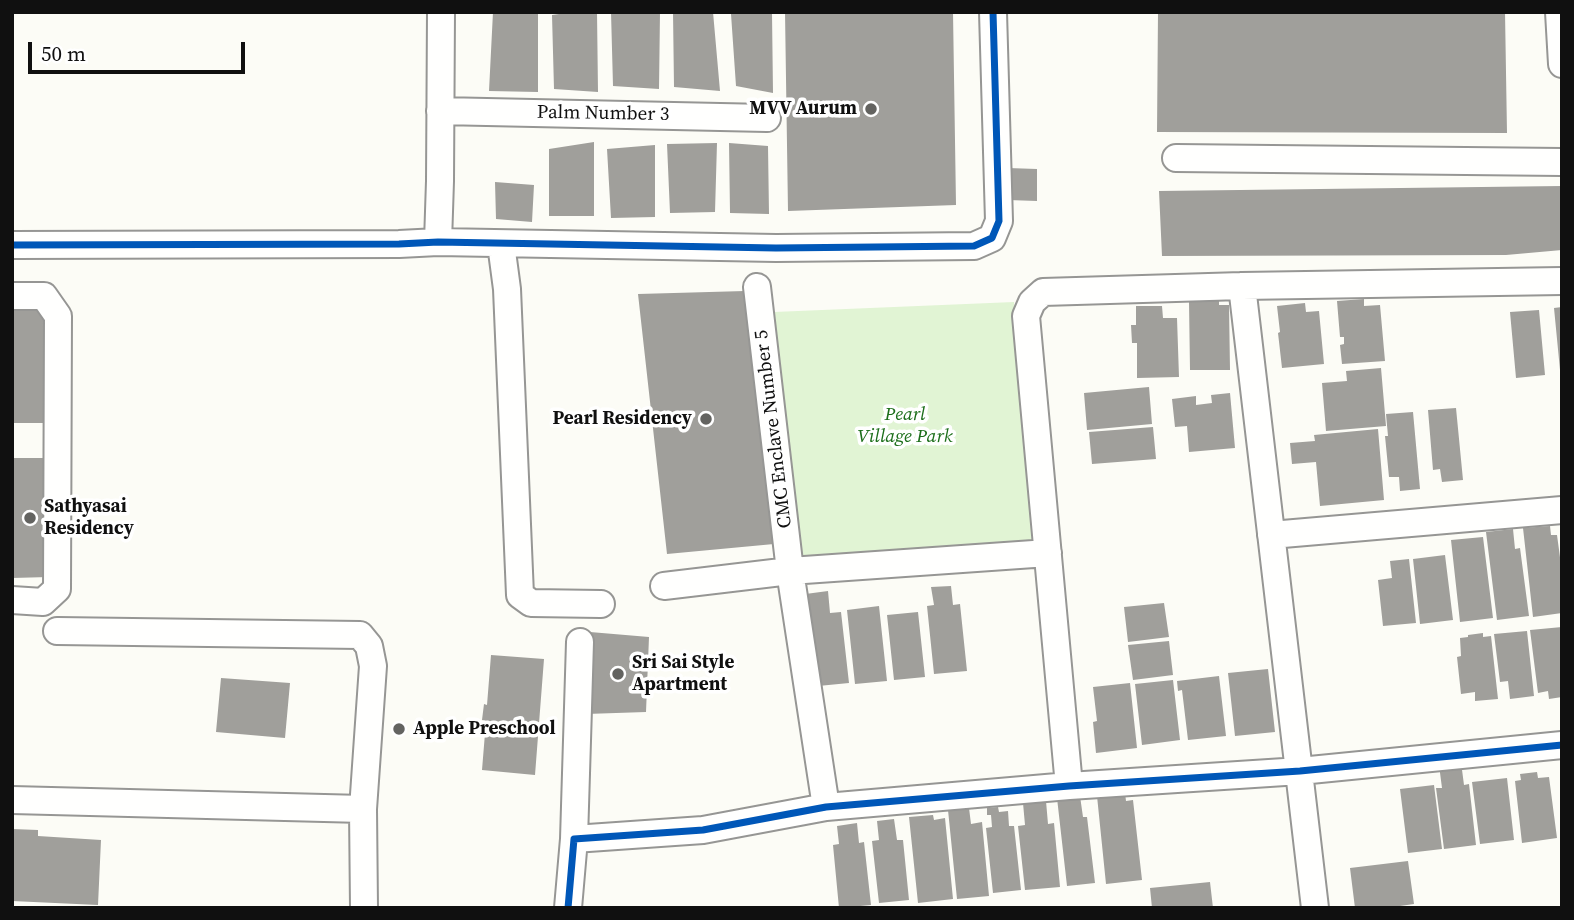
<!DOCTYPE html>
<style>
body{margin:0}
#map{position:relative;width:1574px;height:920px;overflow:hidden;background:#fcfcf6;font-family:"Source Serif 4",serif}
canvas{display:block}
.frame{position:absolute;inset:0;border:14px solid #101010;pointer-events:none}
.scale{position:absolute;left:28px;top:42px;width:217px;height:32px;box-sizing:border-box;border:4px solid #101010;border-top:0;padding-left:9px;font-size:21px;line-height:24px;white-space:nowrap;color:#101010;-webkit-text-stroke:5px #fff;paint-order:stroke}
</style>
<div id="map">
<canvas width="1574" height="920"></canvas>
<div class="frame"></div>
<div class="scale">50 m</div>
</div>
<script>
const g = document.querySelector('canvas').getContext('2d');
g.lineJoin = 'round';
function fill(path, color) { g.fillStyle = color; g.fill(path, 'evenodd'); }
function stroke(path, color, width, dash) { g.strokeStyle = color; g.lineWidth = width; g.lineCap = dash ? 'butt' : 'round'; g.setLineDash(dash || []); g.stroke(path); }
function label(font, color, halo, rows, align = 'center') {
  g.font = font + ' "Source Serif 4",serif'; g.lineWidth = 7; g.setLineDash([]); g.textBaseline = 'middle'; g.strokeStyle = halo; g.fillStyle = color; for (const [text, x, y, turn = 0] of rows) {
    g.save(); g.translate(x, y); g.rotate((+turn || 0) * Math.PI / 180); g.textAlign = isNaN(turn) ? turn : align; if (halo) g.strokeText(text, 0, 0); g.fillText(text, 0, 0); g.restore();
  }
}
const green = new Path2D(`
 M1014 302 1032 541 801 557 774 312Z`);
const building = new Path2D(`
 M493 12 538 13V92L489 91Z
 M573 12H597L598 92 554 89 552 15Z
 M611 12H660L659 89 613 86Z
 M673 12H713L720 91 674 87Z
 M785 12H953L956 205 788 211Z
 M1158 12H1505L1507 133 1157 132Z
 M772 13 773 93 736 86 731 14Z
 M594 142V216H549V149Z
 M717 143 715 212 670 213 667 144Z
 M729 143 768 146 769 214 730 213Z
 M655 145V217L611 218 607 149Z
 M1008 168 1037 169V201L1008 200Z
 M495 182 534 185 532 222 496 219Z
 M1562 186V250L1506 255 1162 256 1159 191Z
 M745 291 774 544 667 554 638 294Z
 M1185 291 1219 299V305H1229L1230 370H1190L1189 302H1185Z
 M1364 299V306L1380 305 1385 361 1342 364 1340 345 1344 344V337H1340L1337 301Z
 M1305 303 1306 312 1319 311 1324 364 1282 368 1278 333 1280 332 1277 306Z
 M1136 306H1162L1163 318H1177L1179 377 1137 378V343H1132L1131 325H1136Z
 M43 307 46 423H12V308Z
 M1562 307V370H1560L1554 308Z
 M1539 310 1545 375 1516 378 1510 312Z
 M1381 368 1386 426 1326 431 1322 383 1347 381 1346 371Z
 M1149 387 1152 424 1087 430 1084 393Z
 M1230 393 1235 448 1189 452 1187 426 1175 427 1172 399 1196 396V405L1212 403 1211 395Z
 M1456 408 1463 480 1442 482 1440 469 1433 470 1428 410Z
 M1413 412 1420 489 1400 491 1399 477H1389L1385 436H1388L1386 414Z
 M1153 427 1156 459 1092 464 1089 432Z
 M1378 429 1384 500 1320 506 1316 462 1292 464 1290 443 1315 441 1314 435Z
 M12 458H46L49 577 12 578Z
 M1550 526 1551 535H1557L1562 572V613L1533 617 1523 528Z
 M1513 529 1515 549 1520 548 1529 616 1497 620 1486 532Z
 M1483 537 1493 618 1460 622 1451 540Z
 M1445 555 1453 620 1420 624 1413 559Z
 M1409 559 1416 623 1383 626 1378 580 1392 578 1390 561Z
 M951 586 953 605 960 604 967 671 934 674 927 606 934 605 931 587Z
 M828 591 830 613 841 612 849 683 808 687 798 595Z
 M1164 603 1169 637 1128 642 1124 607Z
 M879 606 887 681 855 684 847 610Z
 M918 612 925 677 894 680 887 615Z
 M1562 627V697L1549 699 1548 691 1538 693 1530 630Z
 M1527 631 1534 696 1510 699 1508 681 1500 682 1494 634Z
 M590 632 649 637 646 712 586 714Z
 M1483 633V637L1491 636 1498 699 1475 701V692L1461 694 1457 657 1461 656 1460 638 1468 637V635Z
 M1169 641 1173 675 1133 680 1128 645Z
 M491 655 544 659 535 775 482 770 486 721 482 720 484 704 487 705Z
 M1268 669 1275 732 1235 736 1228 673Z
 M1219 676 1226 736 1188 740 1182 690 1178 691 1177 681Z
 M221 678 290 683 285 738 216 732Z
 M1173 680 1180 740 1142 745 1135 684Z
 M1130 683 1137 748 1096 753 1093 722 1097 721 1093 687Z
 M1461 762 1464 785 1469 784 1476 845 1444 849 1436 788H1442L1439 765Z
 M1537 772 1538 778 1549 777 1557 838 1522 843 1515 781 1521 780 1520 774Z
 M1507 778 1514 840 1480 844 1472 782Z
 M1434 785 1442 849 1408 853 1400 789Z
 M1125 793 1126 801 1133 800 1142 880 1106 884 1097 796Z
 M1080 796 1083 817H1087L1095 883 1067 886 1057 798Z
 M1046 801 1048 824 1054 823 1060 887 1025 890 1018 826 1025 825 1023 803Z
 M998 807 999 812 1008 811 1009 826H1014L1021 890 993 893 986 828 992 827 991 815H987V808Z
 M969 808 971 824 982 822 989 896 957 899 948 810Z
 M933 815 934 820 945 818 953 899 918 903 909 817Z
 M894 819 897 840H903L909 900 879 903 872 841 879 840 877 821Z
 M857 823 859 843 864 842 871 905 839 908 833 845 839 844 837 826Z
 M12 829 38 830V836L101 840 98 905 12 901Z
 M1408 861 1414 904 1386 908H1355L1350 868Z
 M1210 882 1213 908H1152L1150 888Z`);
const street = new Path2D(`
 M1559 12 1562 64
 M440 111 767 118
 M1176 158 1562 162
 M438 242 440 181 441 12
 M501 244 507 289 520 595 531 603 601 604
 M12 245 399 244 438 242 776 248 974 246 992 238 999 221 993 12
 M1242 286 1315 908
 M757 287 790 571 826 807
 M12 296H44L58 316 57 589 43 602 12 600
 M1271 535 1562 510
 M664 586 790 571 1048 553
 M57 631 360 635 369 646 373 666 363 809 364 908
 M1069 786 1026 316 1032 302 1043 292 1242 286 1562 281
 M12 800 363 809
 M574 839 580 642
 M568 908 574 839 703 830 826 807 1069 786 1300 771 1562 745`);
const cycleway = new Path2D(`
 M12 245 399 244 438 242 776 248 974 246 992 238 999 221 993 12
 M568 908 574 839 703 830 826 807 1069 786 1300 771 1562 745`);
const markers = [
 [871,109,7,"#636360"],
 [706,419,7,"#636360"],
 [30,518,7,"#636360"],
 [618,674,7,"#636360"],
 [399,729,7,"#636360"]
];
const poiNames = [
 ["MVV Aurum",857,109,"right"],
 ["Pearl Residency",692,419,"right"],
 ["Sathyasai",44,507],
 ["Residency",44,529],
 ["Sri Sai Style",632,663],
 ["Apartment",632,685],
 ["Apple Preschool",413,729]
];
const streetNames = [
 ["Palm Number 3",603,114,1],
 ["CMC Enclave Number 5",774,429,-97]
];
const parkNames = [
 ["Pearl",905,415],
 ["Village Park",905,437]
];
fill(green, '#e1f4d4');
fill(building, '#a09f9b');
stroke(street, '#969694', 30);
stroke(street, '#fffffe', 26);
stroke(cycleway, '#0057b8', 7);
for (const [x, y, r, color] of markers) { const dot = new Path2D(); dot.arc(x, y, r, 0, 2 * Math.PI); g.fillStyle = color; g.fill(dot); stroke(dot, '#fff', 2.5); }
label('bold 19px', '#101010', '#fff', poiNames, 'left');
label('19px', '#101010', '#fff', streetNames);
label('italic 19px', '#1c6e1a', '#fff', parkNames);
</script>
